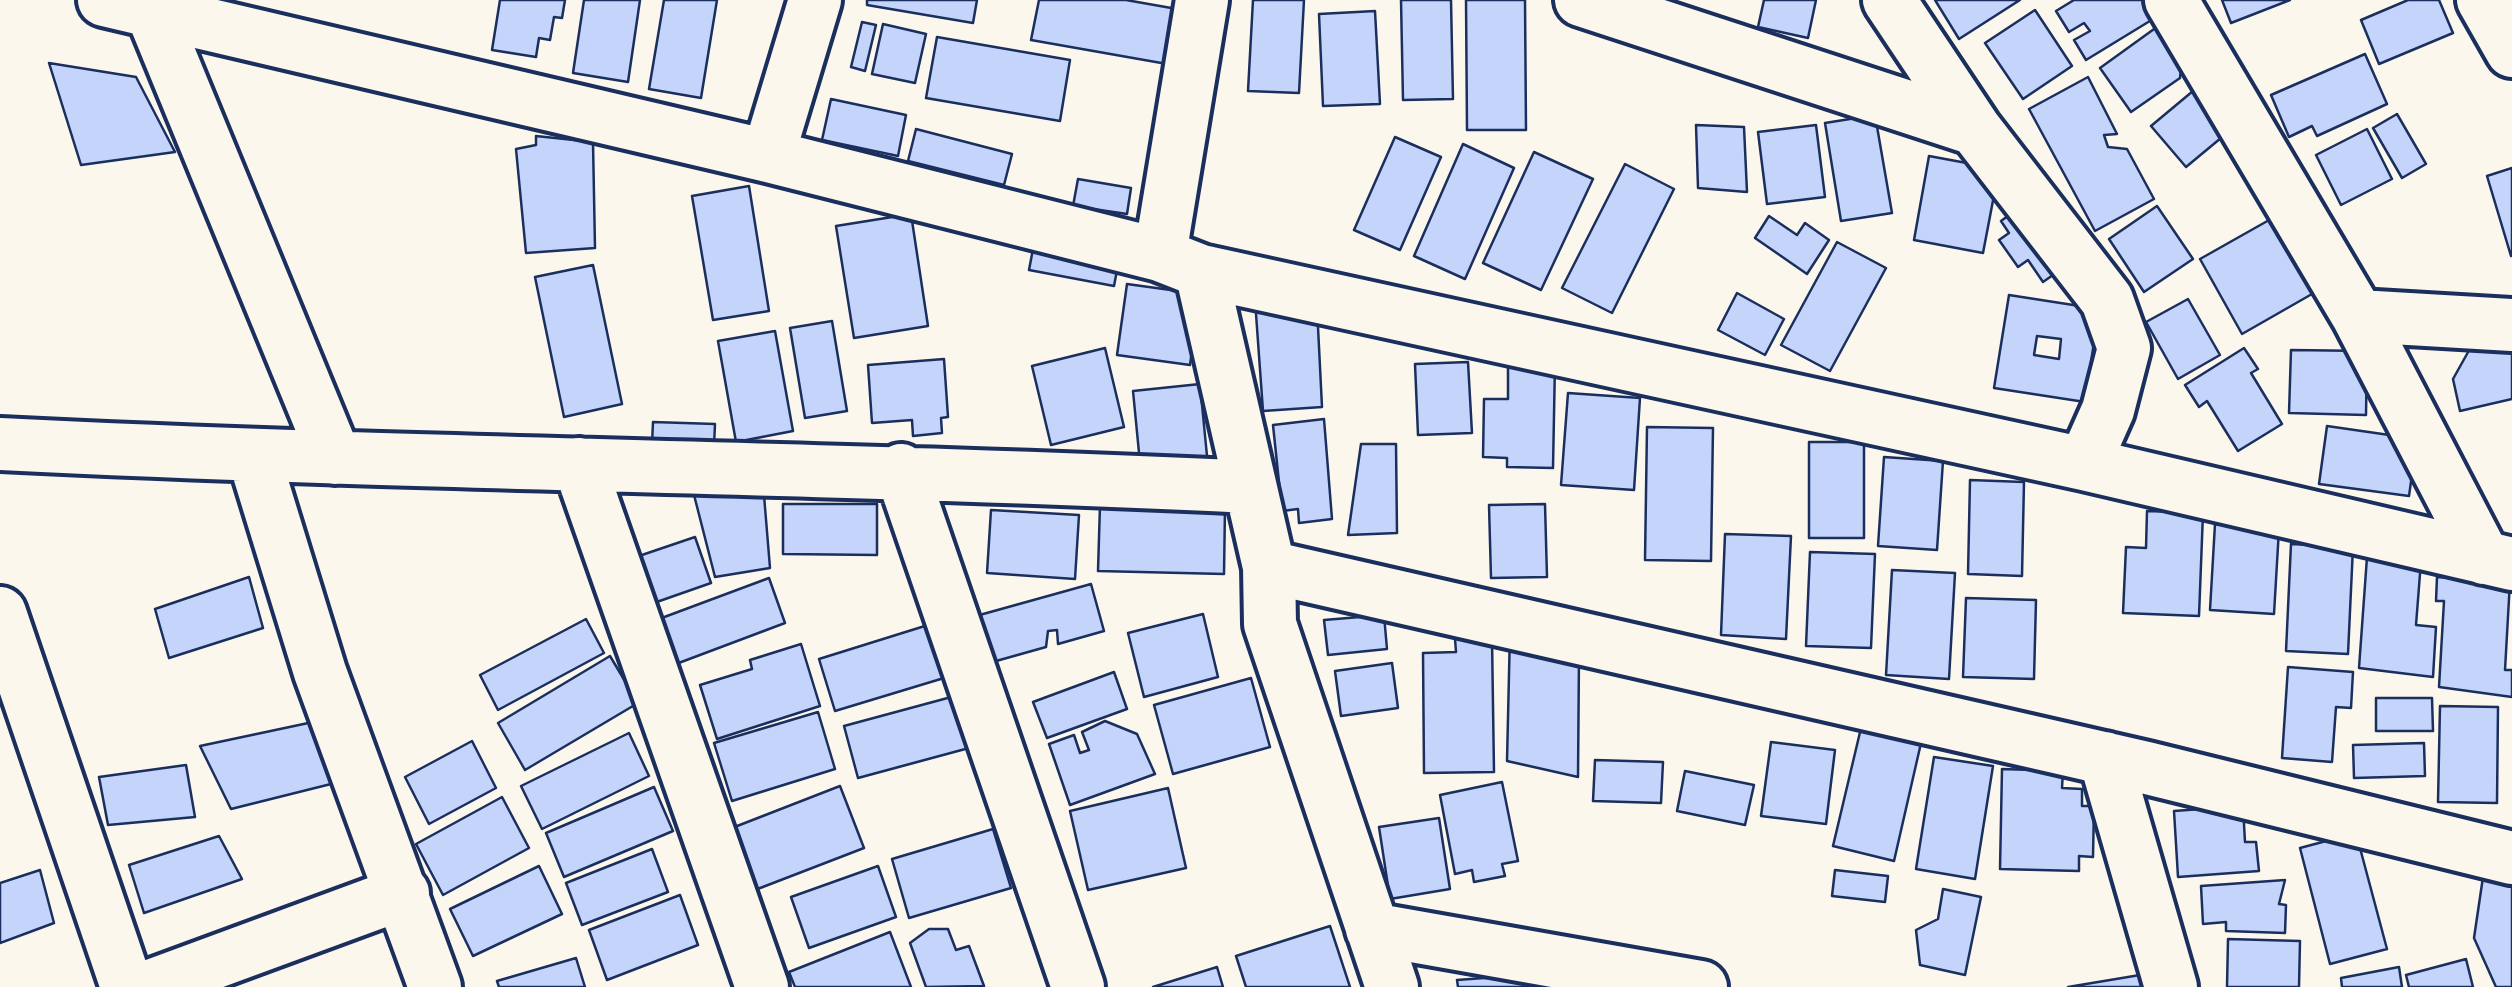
<!DOCTYPE html>
<style>
body{margin:0}
canvas{display:block;background:#fbf7ec}
</style>
<canvas width="2512" height="987"></canvas>
<script>
const g = document.querySelector('canvas').getContext('2d');
g.lineJoin = 'round';
function fill(path, color) { g.fillStyle = color; g.fill(path, 'evenodd'); }
function stroke(path, color, width, dash) { g.strokeStyle = color; g.lineWidth = width; g.lineCap = dash ? 'butt' : 'round'; g.setLineDash(dash || []); g.stroke(path); }
const building = new Path2D(`
 M500 0H565L562 18 554 17 550 40 539 38 536 57 492 50Z
 M584 0H640L628 82 573 73Z
 M664 0H717L701 98 649 89Z
 M867 0H977L973 23 867 5Z
 M1039 0H1126L1177 9 1167 64 1031 40Z
 M1253 0H1304L1299 93 1248 91Z
 M1401 0H1451L1453 99 1403 100Z
 M1466 0H1525L1526 130H1467Z
 M1764 0H1816L1808 38 1758 27Z
 M1935 0H2020L1959 39Z
 M2074 0H2156L2163 13 2086 60 2074 40 2090 31 2084 23 2069 32 2056 11Z
 M2222 0H2290L2231 23Z
 M2408 0H2439L2453 33 2379 64 2361 20Z
 M2035 10 2072 66 2023 99 1985 43Z
 M1375 11 1380 104 1323 106 1319 14Z
 M862 22 876 25 865 71 851 67Z
 M883 24 926 34 915 83 872 74Z
 M2161 24 2183 51 2180 78 2131 112 2100 68Z
 M937 37 1070 60 1060 121 926 98Z
 M2365 54 2387 104 2317 136 2312 126 2289 137 2271 95Z
 M49 63 136 77 175 152 81 165Z
 M2088 77 2117 134 2104 135 2108 147 2127 149 2154 199 2095 231 2029 109Z
 M2193 91 2227 133 2186 167 2151 126Z
 M831 99 906 115 898 156 822 140Z
 M2397 114 2426 164 2402 178 2373 128Z
 M1875 115 1892 213 1841 221 1825 123Z
 M1696 125 1744 127 1747 192 1698 188Z
 M1816 125 1825 197 1767 204 1758 132Z
 M916 129 1012 154 1004 185 908 161Z
 M2367 129 2392 179 2341 205 2316 155Z
 M536 136 593 142 595 248 526 253 516 149 536 145Z
 M1395 137 1441 157 1400 250 1354 230Z
 M1463 144 1514 168 1465 279 1414 256Z
 M1534 152 1593 179 1541 290 1483 263Z
 M1929 156 1999 169 1983 253 1914 240Z
 M1625 164 1674 189 1612 313 1562 288Z
 M2512 168V256H2511L2487 176Z
 M1078 179 1131 188 1127 214 1073 206Z
 M749 186 769 311 713 320 692 196Z
 M2157 206 2193 259 2144 292 2109 239Z
 M2020 207 2063 268 2043 282 2028 260 2018 267 1999 240 2009 233 2001 221Z
 M911 214 928 326 854 338 836 226Z
 M2278 215 2319 290 2242 334 2200 259Z
 M1769 216 1797 235 1805 223 1829 240 1807 274 1755 238Z
 M1837 242 1886 268 1830 371 1781 345Z
 M1033 249 1118 265 1114 286 1029 270Z
 M593 265 622 404 564 417 535 277Z
 M1127 284 1200 294 1190 365 1117 355Z
 M1737 293 1784 319 1765 355 1718 330Z
 M2009 295 2099 309 2085 402 1994 388ZM2037 336 2061 339 2059 359 2034 355Z
 M2188 299 2220 355 2178 379 2146 322Z
 M1255 300 1317 307 1322 407 1263 411Z
 M832 321 847 411 805 418 790 328Z
 M775 331 793 431 736 442 718 341Z
 M2512 335V399L2460 411 2453 379 2472 345Z
 M1105 348 1124 427 1051 445 1032 366Z
 M2244 348 2258 369 2251 373 2282 424 2238 451 2207 401 2199 407 2185 385Z
 M2291 350 2367 351 2366 415 2289 413Z
 M944 359 948 417 941 418 942 433 913 436 912 420 872 423 868 365Z
 M1468 362 1472 433 1418 435 1415 364Z
 M1508 362 1555 363 1553 468 1507 467V458L1483 457 1484 399H1508Z
 M1200 384 1207 456 1140 463 1133 391Z
 M1568 393 1640 398 1634 490 1561 485Z
 M1324 419 1332 519 1299 523 1298 509 1282 511 1273 425Z
 M653 422 715 424 714 446 652 444Z
 M2327 426 2417 439 2409 496 2319 484Z
 M1647 427 1713 428 1711 561 1645 560Z
 M1809 442H1864V538H1809Z
 M1361 444H1396L1397 533 1348 535Z
 M1884 457 1943 461 1937 550 1878 546Z
 M1970 480 2024 482 2022 576 1968 574Z
 M763 483 770 568 715 577 693 491Z
 M783 504H877V555L783 554Z
 M1545 504 1547 577 1491 578 1489 505Z
 M1100 505 1225 508 1224 574 1098 571Z
 M991 510 1079 515 1075 579 987 573Z
 M2147 511 2203 513 2199 616 2123 613 2126 547 2146 548Z
 M2215 524 2279 529 2274 614 2210 610Z
 M1725 534 1791 536 1786 639 1721 635Z
 M695 537 711 583 651 604 636 557Z
 M2291 544 2353 547 2348 654 2286 651Z
 M1810 552 1875 554 1871 648 1806 646Z
 M2367 557 2421 561 2416 625 2436 627 2433 677 2359 668Z
 M1892 570 1955 573 1949 679 1886 675Z
 M249 577 263 628 169 658 155 609Z
 M2437 577 2510 581 2505 670H2512V697L2439 687 2444 601H2436Z
 M769 578 785 623 676 664 659 619Z
 M1091 584 1104 631 1058 644 1057 630 1048 631 1046 647 989 663 976 616Z
 M1966 598 2036 600 2034 679 1963 677Z
 M1203 614 1218 677 1144 697 1128 633Z
 M1384 615 1387 649 1328 655 1324 620Z
 M586 619 604 653 498 710 480 675Z
 M928 625 944 678 835 711 819 659Z
 M1510 631 1579 655 1578 777 1507 761Z
 M1492 638 1494 772 1424 773 1423 653 1456 652 1455 639Z
 M801 644 820 706 717 739 700 685 752 669 750 660Z
 M610 656 638 703 525 770 498 723Z
 M1392 663 1398 708 1341 716 1335 671Z
 M2288 667 2353 672 2351 708 2336 707 2332 762 2282 758Z
 M1114 672 1127 709 1047 738 1033 702Z
 M1251 678 1270 747 1173 774 1154 705Z
 M955 696 969 748 858 778 844 726Z
 M2376 698H2432L2433 731H2376Z
 M2440 706 2498 707 2497 803 2438 802Z
 M818 712 835 769 732 801 714 743Z
 M1105 721 1137 734 1155 774 1070 805 1049 744 1074 735 1080 753 1089 750 1082 732Z
 M313 722 331 784 231 809 200 746Z
 M1861 728 1921 743 1894 861 1833 846Z
 M629 733 649 776 542 829 521 786Z
 M472 741 496 788 429 824 405 777Z
 M1771 742 1835 750 1826 824 1761 816Z
 M2424 743 2425 776 2354 778 2353 745Z
 M1934 757 1993 766 1975 879 1916 869Z
 M1595 760 1663 762 1661 803 1593 801Z
 M186 765 195 817 108 825 99 777Z
 M2002 769 2063 771 2062 788 2082 789V806H2094L2093 857 2079 856V871L2000 869Z
 M1685 771 1754 785 1745 825 1677 811Z
 M1502 782 1518 861 1502 864 1505 876 1474 882 1472 870 1455 874 1440 795Z
 M840 786 864 848 755 890 732 828Z
 M654 787 673 831 564 877 546 833Z
 M1168 788 1186 868 1088 890 1070 811Z
 M502 797 529 848 443 895 416 844Z
 M2243 806 2245 842H2256L2259 871 2178 877 2174 811Z
 M1439 818 1450 889 1390 899 1379 827Z
 M993 829 1011 888 909 918 892 859Z
 M2356 833 2387 949 2330 964 2300 848Z
 M219 836 242 879 144 913 129 865Z
 M652 849 668 892 582 925 566 883Z
 M539 866 562 914 473 956 450 909Z
 M878 866 896 917 809 948 791 897Z
 M40 870 54 923 0 943V883Z
 M1835 870 1888 876 1885 902 1832 896Z
 M2483 877 2512 879V987H2496L2474 938Z
 M2285 880 2279 904 2286 905 2285 933 2226 931V922L2203 924 2201 886Z
 M1943 889 1981 897 1965 975 1920 965 1916 930 1938 919Z
 M680 895 698 945 607 980 589 930Z
 M1330 926 1350 987H1246L1236 956Z
 M929 929H948L956 950 969 946 984 986 926 987 910 943Z
 M890 932 911 987H795L789 972Z
 M2228 939 2300 941 2299 987H2227Z
 M576 958 585 987H499L497 981Z
 M2466 959 2473 987H2409L2406 975Z
 M1217 967 1223 987H1153Z
 M2399 967 2402 987H2342L2341 978Z
 M2146 974 2149 987H2068Z
 M1525 975 1527 987H1458L1457 980Z`);
const minor = new Path2D(`
 M104 0 768 156 1160 255 1201 271 2084 464 2512 564
 M1581 0 1975 129
 M1889 0 1975 129 2107 300 2124 348 2108 410 2084 464
 M2171 0 2358 316 2484 558
 M2483 0 2512 51
 M151 10 335 458
 M768 156 815 0
 M1160 255 1202 0
 M1201 271 1269 567 1270 624 1392 987
 M2358 316 2512 325
 M0 444C417 465 834 467 1250 487
 M254 457 320 672 435 987
 M579 464 762 987
 M901 470 1078 987
 M1269 567 2147 768 2512 858
 M0 613 127 987
 M2105 758 2171 987
 M1372 929 1701 987
 M148 987 403 893`);
fill(building, '#c5d4fb');
stroke(building, '#1b2f5e', 2.5);
stroke(minor, '#1b2f5e', 60);
stroke(minor, '#fbf7ec', 52);
</script>
